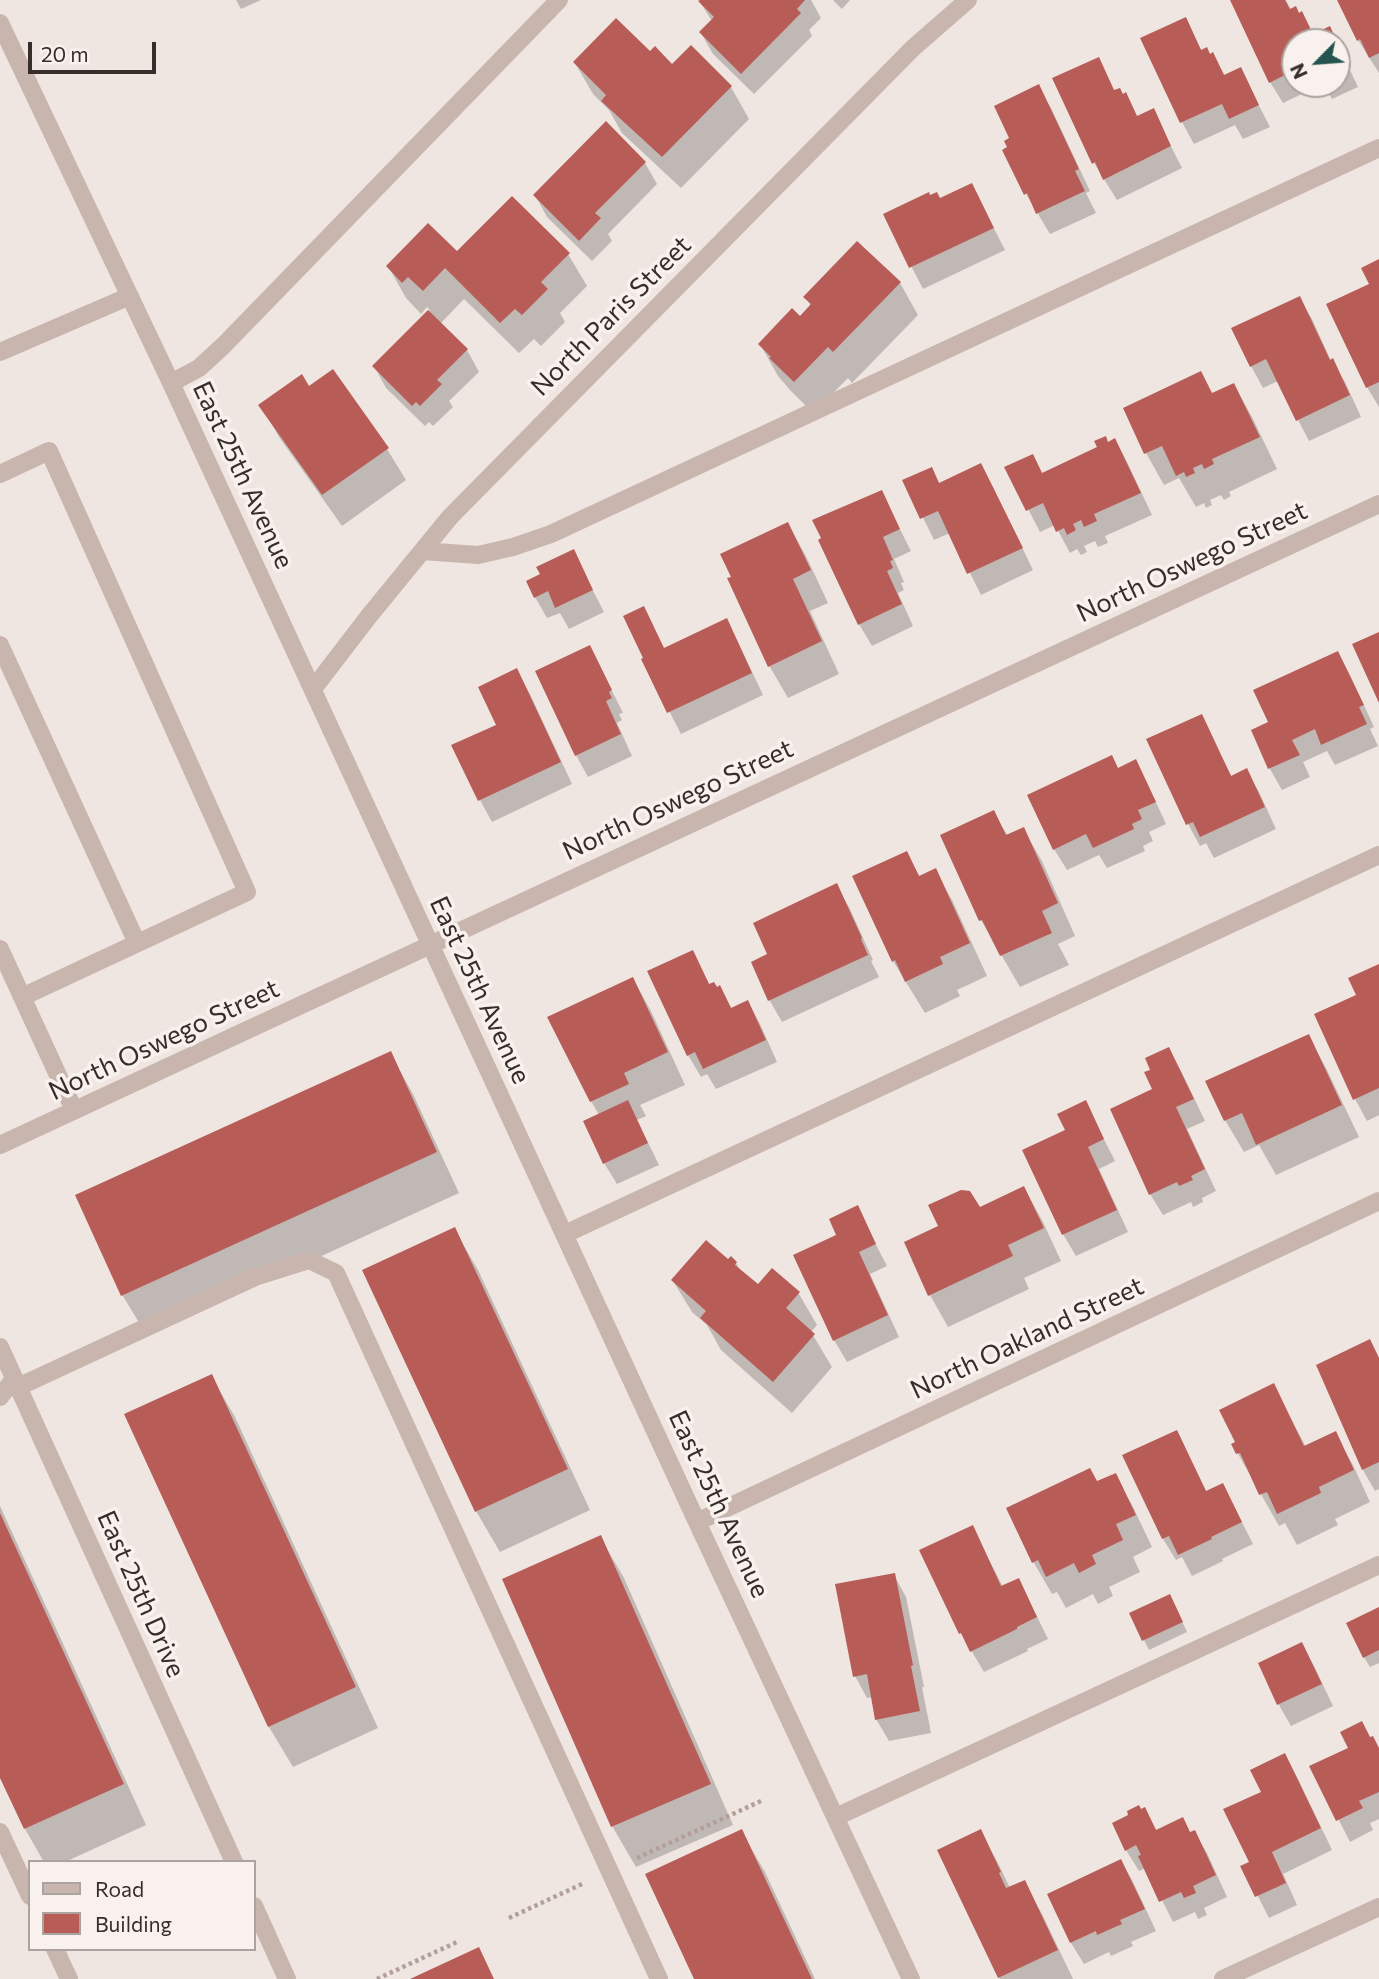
<!DOCTYPE html>
<style>
body{margin:0}
#map{position:relative;width:1379px;height:1979px;overflow:hidden;background:#f0e6e1;font-family:Commissioner,sans-serif}
canvas{display:block}
.legend{position:absolute;left:28px;top:1860px;width:228px;height:91px;box-sizing:border-box;background:#f8f1ed;border:2px solid #aba39f;margin:0;padding:9px 12px;list-style:none;font-size:21px;color:#372d2b}
.legend li{display:flex;align-items:center;gap:14px;height:35px}
.legend b{width:35px;border:2px solid #aba39f}
.north{position:absolute;left:1281px;top:28px;width:70px;height:70px;box-sizing:border-box;background:#f8f1ed;border:2px solid #aba39f;border-radius:50%;rotate:245deg;font-size:19px;font-weight:700;line-height:28px;text-align:center;color:#372d2b}
.north::after{content:'';display:block;margin:auto;width:24px;height:32px;background:#25544e;clip-path:polygon(50% 0,100% 100%,50% 72%,0 100%)}
.scale{position:absolute;left:28px;top:42px;width:128px;height:32px;box-sizing:border-box;border:4px solid #372d2b;border-top:0;padding-left:9px;font-size:21px;line-height:24px;white-space:nowrap;color:#372d2b;-webkit-text-stroke:5px #f8f1ed;paint-order:stroke}
</style>
<div id="map">
<canvas width="1379" height="1979"></canvas>
<ul class="legend">
<li><b style="height:9px;background:#c8b5ae"></b>Road</li>
<li><b style="height:19px;background:#b85c57"></b>Building</li>
</ul>
<div class="north">N</div>
<div class="scale">20 m</div>
</div>
<script>
const g = document.querySelector('canvas').getContext('2d');
g.lineJoin = 'round';
function fill(path, color) { g.fillStyle = color; g.fill(path, 'evenodd'); }
function stroke(path, color, width, dash) { g.strokeStyle = color; g.lineWidth = width; g.lineCap = dash ? 'butt' : 'round'; g.setLineDash(dash || []); g.stroke(path); }
function label(font, color, halo, rows, align = 'center') {
  g.font = font + ' Commissioner,sans-serif'; g.lineWidth = 7; g.setLineDash([]); g.textBaseline = 'middle'; g.strokeStyle = halo; g.fillStyle = color; for (const [text, x, y, turn = 0] of rows) {
    g.save(); g.translate(x, y); g.rotate((+turn || 0) * Math.PI / 180); g.textAlign = isNaN(turn) ? turn : align; if (halo) g.strokeText(text, 0, 0); g.fillText(text, 0, 0); g.restore();
  }
}
const shadow = new Path2D(`
 M236 0H261L241 9Z
 M702 0H811L821 18 809 30 812 36 754 94 713 54 701 33 712 21 700 2Z
 M833 0H850L842 9Z
 M1232 0H1286L1291 10 1299 15 1301 13 1314 36 1337 42H1295V84H1337V43L1358 87 1332 99 1323 84 1283 103 1270 82Z
 M1339 0H1379V73L1358 40Z
 M1185 19 1202 51 1210 56 1213 55 1225 76 1240 69 1270 127 1243 139 1235 125 1194 144 1182 122 1143 39Z
 M650 54 672 66 731 87 749 119 681 188 622 133 609 110 593 94 575 63Z
 M1098 59 1115 92 1123 96 1125 94 1138 118 1153 111 1182 168 1117 200 1094 163 1055 79Z
 M1038 87 1051 108 1090 191 1086 193 1096 213 1050 234 1026 194 1005 150 1009 148 1011 139Z
 M645 163 657 184 608 234 612 241 592 261 547 217 535 195Z
 M972 186 1005 250 923 289 885 215 940 200Z
 M457 254H568L587 286 560 313 565 322 541 346 534 339 519 353 464 299 440 324 467 350 479 372 449 401 453 407 433 426 429 422 425 426 386 388 374 366 430 310 427 307 421 314 406 298 388 266Z
 M1379 261V407L1367 387 1371 285Z
 M900 283 918 315 852 383 848 378 813 413 790 390 778 376 760 344 800 318 811 307 806 297Z
 M1299 298 1312 319 1331 361 1345 382 1361 417 1309 441 1278 381 1263 388 1251 366Z
 M1201 373 1213 395 1234 385 1252 417 1277 469 1229 492 1231 496 1224 500 1221 495 1210 500 1212 505 1206 508 1204 503 1196 507 1179 478 1164 485 1146 453 1125 409Z
 M309 388 387 449 406 480 342 526 279 437 261 405Z
 M1115 440 1127 462 1152 515 1105 536 1108 543 1098 547 1095 541 1084 546 1087 552 1081 555 1077 549 1070 553 1055 525 1040 532 1007 468 1032 456 1043 474Z
 M981 466 993 487 1033 570 981 595 950 533 934 540 905 481 931 469 940 485Z
 M881 492 911 551 894 559 904 582 901 583 904 590 898 593 913 626 872 646 859 624Z
 M788 524 806 556 828 603 810 611 839 674 788 698 770 667 729 579Z
 M573 552 604 612 569 629 560 613 547 618 535 597 542 575Z
 M643 608 665 650 726 620 738 642 763 695 681 734 643 660Z
 M1338 653 1350 675 1374 727 1370 729 1378 746 1335 765 1327 751 1303 762 1310 777 1282 790 1270 769 1253 731 1270 723Z
 M601 669 623 713 619 714 622 720 617 723 632 756 588 777 576 755Z
 M517 671 529 692 572 784 492 822 480 800 498 725Z
 M1201 716 1232 777 1247 771 1259 792 1276 829 1214 858 1206 843 1200 846 1188 824 1148 740Z
 M1135 761 1147 783 1166 824 1149 832 1153 841 1143 846 1145 851 1107 868 1099 855 1067 870 1054 849 1118 769Z
 M993 812 1008 836 1023 829 1042 861 1075 936 1058 944 1069 965 1020 987 981 920Z
 M906 853 920 877 935 870 953 902 987 976 957 990 960 996 925 1013 893 961Z
 M836 886 849 907 873 960 871 961 879 977 782 1022 770 1001 753 963 770 955Z
 M692 952 710 985 716 989 720 988 732 1009 748 1002 760 1024 777 1062 716 1089 707 1074 701 1077 688 1055 650 971Z
 M1379 969V1115L1367 1121 1355 1099 1358 995Z
 M633 979 651 1011 685 1085 640 1105 646 1116 637 1120 659 1165 617 1184 604 1163 599 1115 591 1101Z
 M1308 1036 1326 1068 1359 1137 1276 1175 1259 1145 1244 1152 1225 1120 1207 1082Z
 M1169 1049 1181 1071 1205 1121 1187 1129 1216 1191 1202 1198 1203 1202 1193 1207 1191 1202 1163 1215 1150 1194 1153 1070Z
 M390 1053 413 1094 459 1193 147 1336 123 1296 77 1196Z
 M1085 1102 1115 1161 1099 1169 1128 1232 1076 1256 1063 1234 1024 1151 1068 1131Z
 M1024 1188 1042 1220 1061 1261 1024 1278 1029 1289 948 1327 930 1295 979 1209Z
 M857 1208 887 1266 870 1274 899 1337 847 1362 834 1340 838 1236Z
 M454 1229 478 1270 590 1510 500 1552 476 1511Z
 M736 1263 741 1272 759 1286 799 1294 817 1325 811 1332 832 1367 792 1413 721 1350 707 1325 692 1312 673 1281Z
 M1370 1341 1379 1358V1489L1375 1491 1363 1470 1318 1366Z
 M211 1376 235 1417 378 1728 293 1767 269 1727 126 1415Z
 M1273 1385 1306 1447 1335 1434 1353 1465 1370 1502 1335 1519 1338 1525 1297 1545 1285 1523 1279 1526 1233 1445Z
 M1176 1432 1207 1493 1223 1485 1253 1544 1222 1559 1223 1561 1192 1576 1182 1557 1176 1560 1163 1539 1124 1456Z
 M1115 1475 1133 1507 1152 1547 1133 1557 1140 1572 1109 1587 1113 1596 1098 1604 1093 1594 1066 1608 1057 1592 1052 1594 1034 1563 1008 1509 1097 1483Z
 M0 1506 146 1825 65 1862H44L25 1829 0 1774Z
 M972 1527 1003 1587 1019 1580 1048 1639 1027 1649 1028 1651 984 1672 961 1633Z
 M600 1537 624 1578 733 1825 636 1867 612 1826Z
 M894 1575 906 1597 924 1687H922L931 1733 889 1741 876 1719 872 1697 867 1698 855 1676Z
 M1175 1606 1187 1632 1149 1650 1144 1640Z
 M1379 1609V1663L1370 1667 1364 1657Z
 M1302 1644 1314 1666 1333 1706 1291 1726 1279 1705 1260 1664Z
 M1371 1739 1379 1749V1819L1370 1823 1373 1830 1350 1842 1312 1767Z
 M1285 1755 1297 1777 1332 1850 1283 1874 1297 1905 1269 1918 1243 1867 1251 1863 1263 1793Z
 M1144 1810 1157 1831 1191 1834 1194 1832 1207 1853 1227 1897 1204 1908 1207 1915 1198 1919 1195 1912 1173 1922 1146 1868 1139 1871 1126 1850 1141 1811Z
 M741 1831 765 1872 815 1979H696Z
 M980 1831 998 1863 1010 1888 1024 1882 1042 1914 1073 1979H1000L939 1851Z
 M1121 1861 1133 1882 1156 1931 1131 1942 1133 1946 1111 1956 1109 1952 1084 1964 1071 1943 1049 1894Z`);
const building = new Path2D(`
 M700 0H805L797 9 801 13 741 74 699 32 714 17 698 1Z
 M1230 0H1285L1290 9 1296 6 1299 13 1302 11 1313 34 1330 26 1337 42H1295V70L1269 83Z
 M1337 0H1379V53L1369 58 1360 39 1357 41Z
 M1186 17 1201 50 1207 47 1210 54 1213 52 1224 75 1241 67 1259 105 1229 119 1222 104 1180 123 1140 38Z
 M616 18 650 51 655 46 672 64 691 45 732 86 662 157 601 101 606 95 573 62Z
 M1337 42 1347 64 1337 69Z
 M1099 57 1114 90 1120 88 1123 94 1126 92 1137 116 1154 108 1171 146 1103 180 1095 162 1092 164 1052 78Z
 M1039 84 1079 169 1075 171 1085 191 1036 214 1027 193 1024 195 1002 150 1007 147 1004 141 1009 138 994 106Z
 M606 121 646 162 595 213 601 218 579 241 533 195Z
 M972 183 994 228 909 268 883 214 929 192 930 195 937 192 940 198Z
 M512 196 570 253 541 282 548 289 522 315 515 309 500 323 445 268 423 291 408 277 402 283 386 266 428 223 457 251Z
 M857 241 901 282 833 352 828 347 794 382 769 358 771 357 758 344 792 308 800 316 811 304 803 297Z
 M1379 259V382L1366 388 1326 304 1369 284 1361 268Z
 M1300 296 1330 360 1333 358 1350 395 1296 421 1266 359 1250 367 1231 328Z
 M428 310 468 349 437 380 442 384 420 406 416 402 412 406 372 366Z
 M333 369 389 448 322 495 258 405 302 374 309 386Z
 M1201 371 1212 393 1234 383 1260 437 1212 459 1214 464 1204 469 1202 464 1193 468 1195 473 1186 477 1184 472 1176 476 1162 446 1144 454 1123 408Z
 M1106 436 1108 442 1115 438 1141 493 1094 514 1097 521 1084 527 1081 520 1073 524 1076 530 1067 535 1064 528 1056 532 1043 503 1026 511 1004 467 1033 454 1042 473 1097 447 1094 441Z
 M981 463 1023 548 967 574 938 511 920 519 902 480 932 467 939 483Z
 M882 490 900 529 883 537 893 560 890 561 893 568 887 571 902 604 858 625 818 540 821 538 812 520Z
 M788 522 811 570 793 579 822 641 768 667 727 578 731 577 720 554Z
 M574 549 593 590 555 608 548 591 534 598 526 581 540 574 536 567Z
 M644 606 664 648 727 618 752 673 667 713 641 659 643 658 623 616Z
 M1379 632V703L1352 644Z
 M590 645 612 690 609 692 612 698 606 701 621 734 575 756 535 671Z
 M1338 651 1364 705 1359 707 1367 724 1321 745 1315 729 1292 740 1300 755 1268 769 1251 730 1268 722 1253 690Z
 M517 668 561 762 478 801 451 745 496 725 478 687Z
 M1202 714 1231 776 1247 768 1265 807 1200 837 1193 822 1186 825 1146 739Z
 M1112 755 1118 768 1136 759 1156 802 1138 810 1142 819 1132 824 1134 829 1093 848 1086 834 1053 850 1027 795Z
 M994 810 1006 835 1024 827 1058 903 1042 911 1052 933 1000 956 982 920 979 921 940 835Z
 M907 851 919 876 936 868 970 943 940 957 943 964 905 982 895 960 892 962 852 876Z
 M837 883 862 938 861 939 868 955 768 1001 751 962 767 954 753 923Z
 M693 950 709 984 714 982 717 987 720 985 731 1008 748 1000 766 1040 703 1069 695 1052 687 1056 647 971Z
 M1379 964V1088L1353 1100 1314 1014 1356 995 1348 978Z
 M633 977 668 1052 624 1073 629 1084 590 1102 547 1017Z
 M1309 1034 1342 1105 1256 1145 1242 1113 1224 1121 1205 1081Z
 M1169 1047 1194 1099 1176 1107 1205 1169 1191 1176 1193 1180 1179 1186 1177 1182 1149 1195 1110 1109 1152 1089 1144 1072 1150 1070 1145 1058Z
 M391 1051 437 1152 121 1296 75 1195Z
 M628 1100 648 1143 603 1164 583 1121Z
 M1086 1100 1104 1139 1088 1147 1117 1210 1062 1235 1022 1150 1065 1130 1057 1114Z
 M1024 1186 1044 1228 1008 1245 1013 1256 928 1296 904 1242 938 1226 928 1205 961 1190 970 1191 980 1207Z
 M858 1205 876 1244 859 1252 888 1315 833 1341 793 1255 836 1235 829 1219Z
 M455 1227 568 1469 475 1512 362 1270Z
 M706 1240 728 1259 731 1256 737 1262 735 1265 758 1284 772 1268 800 1292 786 1308 815 1334 773 1382 700 1318 706 1311 671 1280Z
 M1370 1339 1379 1358V1462L1362 1470 1316 1365Z
 M212 1374 356 1687 268 1727 124 1414Z
 M1274 1383 1304 1446 1336 1431 1354 1470 1319 1487 1321 1493 1277 1514 1267 1492 1259 1495 1240 1453 1236 1454 1231 1444 1235 1442 1219 1410Z
 M1177 1430 1206 1491 1223 1483 1242 1522 1211 1537 1212 1539 1178 1555 1169 1536 1162 1539 1122 1455Z
 M1090 1468 1097 1481 1116 1473 1136 1515 1116 1524 1123 1540 1092 1555 1096 1564 1079 1573 1074 1563 1046 1577 1038 1560 1032 1563 1006 1508Z
 M0 1513 124 1784 24 1829 0 1778Z
 M973 1525 1001 1586 1019 1578 1037 1617 1017 1627V1629L970 1652 961 1633 959 1634 919 1550Z
 M601 1535 711 1784 611 1827 502 1579Z
 M895 1573 913 1665 911 1666 920 1711 875 1720 867 1674 853 1677 835 1584Z
 M1170 1594 1183 1622 1142 1641 1129 1613Z
 M1379 1607V1650L1363 1658 1346 1623Z
 M1302 1642 1322 1684 1277 1705 1258 1663Z
 M1362 1721 1370 1737 1373 1736 1379 1748V1792L1359 1801 1363 1808 1336 1821 1309 1766 1348 1748 1340 1732Z
 M1285 1753 1321 1828 1272 1852 1286 1883 1255 1897 1240 1866 1249 1862 1223 1809 1261 1792 1250 1770Z
 M1139 1805 1141 1809 1145 1807 1156 1830 1183 1817 1190 1832 1195 1830 1216 1875 1193 1886 1196 1893 1184 1898 1181 1892 1159 1902 1138 1856 1141 1855 1136 1845 1125 1851 1112 1823 1128 1815 1127 1811Z
 M742 1829 812 1979H694L645 1874Z
 M981 1829 1001 1872 999 1873 1006 1888 1025 1880 1058 1950 998 1978 937 1850Z
 M1121 1859 1145 1909 1120 1920 1122 1924 1097 1935 1096 1931 1070 1943 1047 1894Z
 M479 1947 494 1979H410Z`);
const path = new Path2D(`
 M637 1858 761 1801
 M509 1918 582 1884
 M377 1979 457 1942`);
const minor = new Path2D(`
 M0 23 171 383 697 1522 911 1979
 M0 352 130 296
 M171 383 199 368 223 346 559 0
 M0 474 49 451 247 892 22 997
 M422 551 478 555 513 547 551 534 1379 148
 M0 645 137 943
 M313 689 369 616 450 517 913 48 968 0
 M0 949 74 1110
 M0 1145 1379 504
 M565 1234 1379 855
 M0 1347 234 1862
 M18 1387 255 1277 309 1260 336 1273 659 1979
 M0 1397 14 1379
 M697 1522 1379 1201
 M836 1817 1379 1565
 M0 1832 30 1896
 M254 1906 287 1979
 M55 1949 69 1979
 M1223 1979 1379 1907`);
const streetNames = [
 ["North Paris Street",611,316,-45],
 ["East 25th Avenue",243,475,65],
 ["North Oswego Street",1192,562,-25],
 ["North Oswego Street",678,800,-25],
 ["East 25th Avenue",480,990,65],
 ["North Oswego Street",164,1040,-25],
 ["North Oakland Street",1027,1338,-25],
 ["East 25th Avenue",719,1504,65],
 ["East 25th Drive",141,1594,66]
];
fill(shadow, '#0003');
fill(building, '#b85c57');
stroke(path, '#b39f98', 4.5, [3.5, 3.5]);
stroke(minor, '#c8b5ae', 18);
label('26px', '#372d2b', '#f8f1ed', streetNames);
</script>
